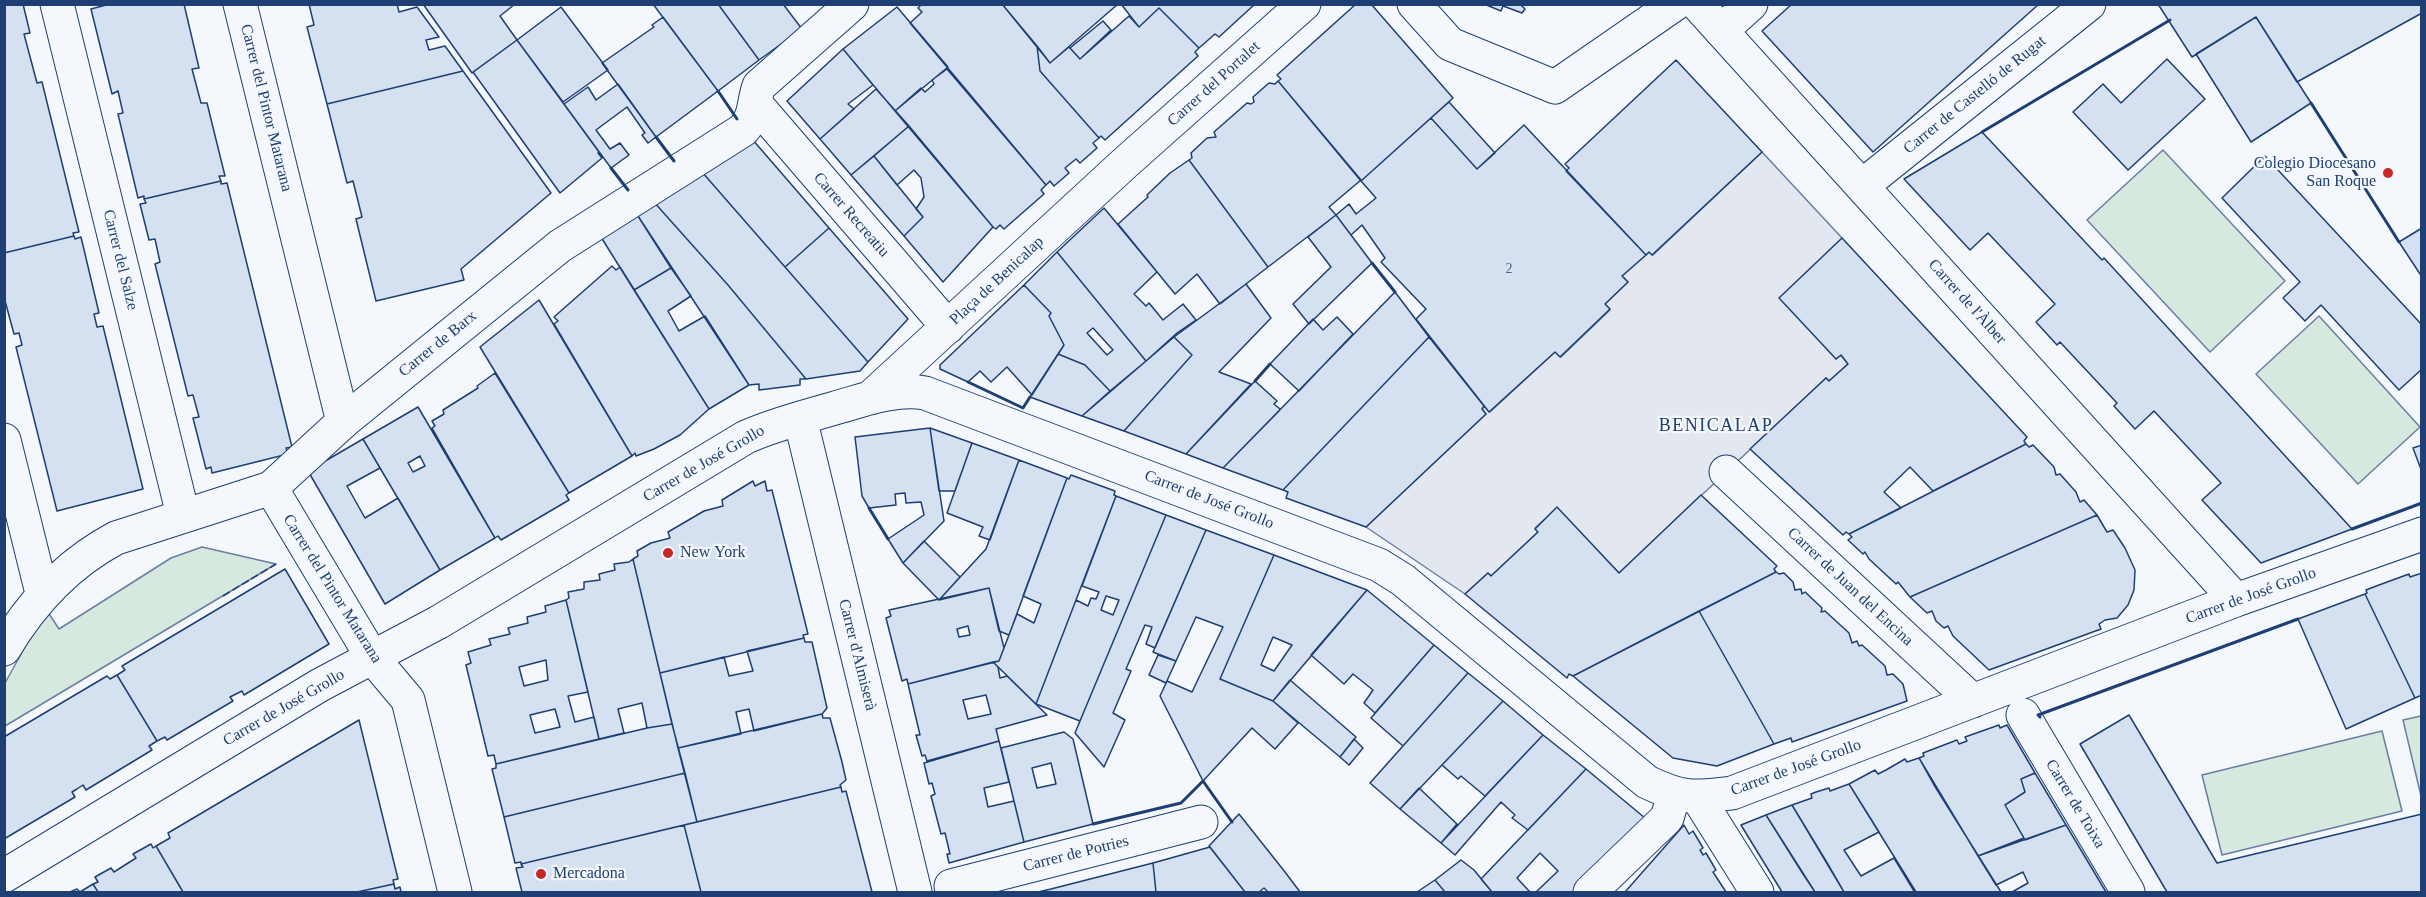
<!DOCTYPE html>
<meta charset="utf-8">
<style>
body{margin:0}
#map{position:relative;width:2426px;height:897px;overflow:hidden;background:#f4f7fb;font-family:Georgia,serif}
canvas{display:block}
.frame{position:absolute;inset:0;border:6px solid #1d3f73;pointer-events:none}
</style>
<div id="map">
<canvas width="2426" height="897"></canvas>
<div class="frame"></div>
</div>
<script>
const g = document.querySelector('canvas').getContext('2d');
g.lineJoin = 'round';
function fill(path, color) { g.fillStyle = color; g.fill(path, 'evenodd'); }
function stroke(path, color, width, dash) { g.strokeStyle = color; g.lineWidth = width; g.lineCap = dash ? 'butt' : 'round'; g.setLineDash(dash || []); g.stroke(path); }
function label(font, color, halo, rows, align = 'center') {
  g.font = font + ' Georgia,serif'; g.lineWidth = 4.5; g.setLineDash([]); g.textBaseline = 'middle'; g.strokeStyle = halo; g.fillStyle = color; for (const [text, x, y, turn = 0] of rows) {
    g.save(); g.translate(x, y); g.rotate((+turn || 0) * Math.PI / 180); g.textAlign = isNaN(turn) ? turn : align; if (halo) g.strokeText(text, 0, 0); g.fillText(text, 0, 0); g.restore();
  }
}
const green = new Path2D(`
 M2163 150 2285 281 2210 352 2087 220Z
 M2319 316 2420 427 2358 484 2256 374Z
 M202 547 276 564 5 726V683L46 609 59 629 171 558Z
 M2421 716H2422L2421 796 2403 720Z
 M2382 731 2402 811 2222 855 2202 775Z`);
const parking = new Path2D(`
 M1762 152 1842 238 1836 359 1841 355 1848 364 1829 381 1826 378 1619 573 1557 508 1535 528 1538 532 1491 576 1488 573 1465 594 1366 527 1486 414 1482 409 1484 406 1490 412 1555 352 1561 357 1610 310 1605 304 1628 282 1622 276 1649 252 1653 255Z`);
const building = new Path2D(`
 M4 4H23L30 33 24 34 37 83 42 82 79 232 73 233 74 236 4 253Z
 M110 4H184L199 68 192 69 201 103H207L225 176H219L221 181 144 199V196L138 198 118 114 123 113 118 91 112 94 91 9Z
 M309 4H397L399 12 417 7 439 37 426 40 429 50 445 46 463 71 327 104 307 27 314 25Z
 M423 4H515L500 16 517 40 472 73Z
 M653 4H718L759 60 718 91Z
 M718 4H783L802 29 759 60Z
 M922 4H1002L1037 46 1040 71 1099 138 1093 143 1097 148 1080 163 1076 159 1065 168 1069 173 1054 186 1050 181 1046 185 910 23 922 12 918 8Z
 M1002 4H1118L1050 63Z
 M1121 4H1255L1219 37 1215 34 1199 48 1159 8 1139 27Z
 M1356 4H1371L1453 98 1361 181 1278 81 1281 79 1277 75Z
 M1484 4H1520L1525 9 1522 13 1503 6 1501 11Z
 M1792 4H2039L1873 152 1762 31Z
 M2158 4H2422V13L2297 82 2256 17 2192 57Z
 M561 7 608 70 563 102 517 40Z
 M897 7 948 67 895 111 843 49Z
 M1159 8 1199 48 1195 52 1198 56 1105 140 1101 136 1099 138 1040 71 1037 46 1050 63 1069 47 1080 59 1129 16 1139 27Z
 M663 17 718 91 656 137 602 63 654 27 652 25Z
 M2256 17 2311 103 2251 142 2196 54Z
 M1103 21 1111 30 1080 59 1070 48Z
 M517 40 599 152 598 153 602 158 560 193 473 72Z
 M843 49 873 85 848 104 854 109 820 139 787 101Z
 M2167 59 2205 99 2128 170 2073 112 2103 84 2121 103Z
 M1676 60 1762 152 1652 255 1649 252 1646 255 1566 171 1569 168 1565 164Z
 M947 69 1046 185 1041 190 1044 194 1004 229 1000 225 996 229 993 227 895 111 921 88 925 92 934 84 932 80Z
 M463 71 551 193 461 269 464 280 376 301 356 219 362 217 353 181 347 183 327 104Z
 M1278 81 1361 180 1329 207 1336 215 1268 267 1189 160 1192 158 1191 153 1207 138 1216 137 1214 132 1247 103 1251 104 1254 102 1253 97 1269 83 1275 84Z
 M618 84 656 137 648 143 642 135 645 133 627 107 596 130 610 149 620 143 629 155 611 168 564 104 588 87 596 100Z
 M876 89 909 126 851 175 820 139Z
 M1449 102 1495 153 1477 169 1431 118Z
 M1431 118 1477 169 1524 125 1646 255 1622 276 1628 282 1605 304 1610 309 1560 357 1555 352 1489 412 1416 319 1426 309 1381 262 1385 258 1362 225 1351 235 1336 215 1349 204 1356 214 1376 198 1361 181Z
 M909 126 993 227 943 282 904 236 923 217 916 209 924 197 921 178 914 170 897 185 874 156Z
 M1982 132 2102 260 2104 258 2352 529 2261 563 2202 500 2221 483 2154 411 2135 429 2114 406 2117 403 2060 342 2057 345 2036 322 2055 304 1988 233 1970 250 1904 179Z
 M752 139 829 228 785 267 702 172Z
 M874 156 923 217 904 236 851 175Z
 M2265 156 2422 325V369L2399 390 2321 305 2305 321 2283 298 2300 282 2222 198Z
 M1189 160 1268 267 1220 304 1197 274 1175 294 1118 224 1148 197 1147 195 1170 173Z
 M702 172 868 362 860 371 806 379 728 285 653 201Z
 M221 181V184L227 183 292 447 286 448 288 454 212 473 211 467 206 469 193 418 199 417 193 395 188 396 155 264 160 262 155 239 149 240 140 204 146 203 144 199Z
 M653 201 728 285 806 379H800V385L759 390V384L749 385 636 213Z
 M1104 208 1157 272 1134 294 1146 306 1149 303 1163 320 1183 304 1196 320 1177 333 1146 361 1057 252Z
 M636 213 671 268 634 290 601 237Z
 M1336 215 1372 263 1309 324 1293 304 1331 267 1308 237Z
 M829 228 908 319 868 362 785 267Z
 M2422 228V277L2399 242Z
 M74 236 75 239 81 237 99 313 94 314 97 327 103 326 143 489 57 511 16 347 22 345 19 333 14 334 4 297V253Z
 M1842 238 2027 437 2024 441 2026 444 1933 491 1910 467 1884 492 1901 508 1849 534 1846 532 1843 535 1750 449 1826 378 1829 381 1848 364 1841 355 1836 359 1779 298Z
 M1057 252 1146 361 1110 391 1085 365 1058 354 1064 345 1049 316 1051 313 1024 285ZM1093 328 1113 350 1107 355 1087 333Z
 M612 266 616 270 620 267 709 409 680 435 654 449 636 456 635 453 632 456 554 324 558 321 554 317Z
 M671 268 691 296 668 311 679 331 705 316 749 385 709 409 634 290Z
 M1246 284 1271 318 1219 372 1251 384 1186 454 1124 431 1192 355 1174 337Z
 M1024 285 1051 313 1049 316 1064 345 1032 395 1007 367 991 382 980 371 968 382 940 369V365Z
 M1395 292 1429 337 1283 490 1223 468Z
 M539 300 632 456 569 493 480 347Z
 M1337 317 1353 334 1299 391 1270 364 1313 319 1323 330Z
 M1174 337 1192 355 1124 431 1082 416Z
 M1429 337 1484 406 1482 409 1486 414 1366 527 1286 498 1288 492 1283 490Z
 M1058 354 1085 365 1110 391 1082 416 1030 397Z
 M495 373 569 493 566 495 569 500 501 540 498 536 495 538 432 428 435 426 432 421 444 414 443 410 478 388 477 386Z
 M1255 381 1277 401 1274 404 1280 409 1279 411 1223 468 1186 454Z
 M418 407 495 538 440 570 363 439ZM420 456 425 466 413 472 408 463Z
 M930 428 972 443 955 491H939Z
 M930 428 944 521 903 563 888 539 924 515 921 502 906 503 905 493 895 494 896 505 869 508 862 496 855 437Z
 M363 439 380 468 347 486 365 518 398 498 440 570 385 604 308 471Z
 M972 443 1019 460 990 540 979 536 983 527 947 513Z
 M2026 444 2029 447 2033 445 2054 467 2056 475 2060 474 2076 492 2080 502 2084 500 2097 515 1910 597 1898 582 1896 584 1869 559 1865 552 1863 554 1848 540 1852 537 1849 534Z
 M2422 445V472L2413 448Z
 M1019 460 1067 478 1009 635 999 631 989 588 939 600 986 549Z
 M1071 475 1115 491 1114 495 1116 496 1036 704 993 662 999 661 1017 614 1034 623 1041 604 1023 596 1067 478 1069 479Z
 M753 481 755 486 765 481 767 491 772 490 808 634 803 635 804 638 660 673 633 559 638 556 637 551 651 543 670 538 668 532 704 511 723 506 722 500Z
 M1701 495 1777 566 1774 569 1776 572 1573 676 1569 674 1567 678 1465 594 1488 573 1491 576 1538 532 1535 529 1557 507 1619 573Z
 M1116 496 1166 515 1080 721 1036 704 1076 600 1088 606 1091 598 1096 599 1099 592 1082 586ZM1106 596 1119 600 1113 615 1101 610Z
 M1166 515 1206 530 1155 648 1146 644 1152 627 1145 625 1126 669 1131 671 1113 713 1125 720 1104 767 1075 733Z
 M2097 515 2107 532 2113 530 2125 548 2135 570 2134 590 2128 605 2117 618 2105 620 2099 624 2101 629 1989 670 1953 636 1948 626 1944 628 1936 621 1932 611 1927 613 1910 597Z
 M1206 530 1274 555 1220 679 1273 701 1298 723 1275 749 1252 728 1203 781 1160 696 1167 681 1192 692 1223 627 1196 617 1176 661 1153 652Z
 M924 541 960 577 939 600 903 563Z
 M1274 555 1367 590 1273 701 1220 679ZM1273 637 1292 645 1274 671 1261 665Z
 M633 559 672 724 647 728 642 703 618 709 624 733 599 739 566 600 569 598 568 592 584 589V582L600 580 599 574 615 570 614 564 629 562Z
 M285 569 329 644 244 695 242 691 230 697 233 701 167 740 165 737 157 741 117 675 125 670 122 666Z
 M1776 572 1779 574 1784 573 1793 582 1795 590 1801 589 1802 594 1805 592 1822 608 1821 612 1825 611 1849 633 1852 643 1857 641 1859 646 1862 645 1885 666 1887 675 1893 674 1903 684 1907 701 1792 742 1791 738 1774 744 1699 611Z
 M2422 573V695L2415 698 2365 594 2367 593 2366 590 2379 585 2409 574 2410 577Z
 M989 588 1004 648 999 661 908 684 907 679 902 681 886 618 891 616 889 610ZM968 626 970 635 959 637 957 629Z
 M1367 590 1434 645 1375 713 1364 703 1373 690 1353 674 1344 684 1311 655Z
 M2365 594 2415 698 2346 729 2298 619Z
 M566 600 588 692 568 696 575 722 594 717 599 739 496 764 494 755 488 756 466 665 471 663 468 652 491 645 489 639 510 634 508 628 528 623 527 617 546 612 545 606ZM546 660 548 680 524 686 519 667ZM555 709 560 727 535 733 530 715Z
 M1699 611 1774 744 1717 766 1673 758 1573 676Z
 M804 638 805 642H812L827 708 822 714 754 731 749 709 736 712 741 734 678 748 660 673 724 657 729 676 753 671 747 651Z
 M1434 645 1468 673 1403 746 1371 718Z
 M1158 655 1176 661 1166 683 1149 675Z
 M993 662 998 667 1000 678 1007 676 1047 715 996 729 999 741 927 761 925 755 922 756 916 735H920L908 684ZM986 695 991 714 968 719 963 700Z
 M1468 673 1503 701 1400 809 1370 783Z
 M117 675 157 741 149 746 152 750 86 790 83 785 77 789 72 792 75 797 4 839V737L107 676 110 679Z
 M1290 680 1356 737 1340 757 1273 701Z
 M1503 701 1543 735 1485 796 1461 776 1458 779 1442 765Z
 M822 714 823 718H830L842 762 846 780 840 785 841 787 697 822 678 748Z
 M2129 715 2217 863 2422 814V892H2167L2080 744Z
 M359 720 398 879 393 880 394 884 357 892H183L156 846 170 838 168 833Z
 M672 724 685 773 504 817 492 769 496 768V764L647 728Z
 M1999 725 2000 728 2007 725 2035 773 2021 779 2025 792 2005 805 2024 838 1978 856 1919 758 1924 756 1923 753 1957 740 1959 744 1967 741 1965 737Z
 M1064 732 1073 739 1093 824 1024 842 1001 748ZM1051 763 1056 784 1037 788 1032 768Z
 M1543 735 1586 769 1528 830 1512 818 1515 815 1501 802 1455 855 1441 843Z
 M1354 739 1363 748 1349 765 1340 757Z
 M999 741 1009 782 984 788 988 807 1014 801 1024 842 949 863 947 854H950L945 833 941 834 931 796 935 794 932 783 929 784 924 763Z
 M1919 758 1934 785 2001 892H1916L1849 784 1875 770 1878 774 1886 770 1905 759 1907 762Z
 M1586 769 1645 818 1576 892H1536L1558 871 1540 853 1517 878 1530 892H1492L1481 879Z
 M685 773 697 822 521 864V862L515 863 504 817Z
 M2035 773 2066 825 2025 840 2005 805 2025 792 2021 779Z
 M1849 784 1879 832 1844 850 1861 876 1894 858 1914 891 1912 892H1844L1792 805 1812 798 1811 794 1816 792 1829 788 1830 791Z
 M841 787 842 792 846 791 872 892H701L684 825Z
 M1419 788 1457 824 1441 843 1400 809Z
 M1792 805 1826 861 1844 892H1815L1766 815Z
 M1239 814 1285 872 1300 892H1268L1264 888 1259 892H1245L1209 846Z
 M1766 815 1803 874 1815 892H1782L1741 825Z
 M684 825 701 892H522L516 868 523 867 521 864Z
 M1684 825 1689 834 1693 831 1703 848 1700 850 1703 855 1706 853 1716 870 1713 872 1726 892H1625Z
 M2066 825 2106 892H2012L2028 883 2023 872 1996 885 1978 856Z
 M151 844 153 848 156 846 183 892H98L93 884 98 882 95 877 111 868 114 872 136 858 133 854Z
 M1210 847 1245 892H1156L1153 863Z
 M1461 860 1474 870 1492 892H1445L1435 880Z
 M1153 863 1156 892H1038L1051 889Z
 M1435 880 1445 892H1417Z
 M93 884 98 892H70L77 889 80 892Z
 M394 884 395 889 400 887 401 892H357Z`);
const street = new Path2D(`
 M57 4 183 515
 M1414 4 1450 44 1555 87 1675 4
 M1697 4 2236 600
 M1721 31 1751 4
 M755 103 948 327
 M1862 186 2089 4
 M870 398 1125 163 1304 4
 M800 418 915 892
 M343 422 560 246 743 130C756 116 753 102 759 86L852 4
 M4 440 42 593
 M1726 472 1973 701
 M4 649C32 602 67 564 116 538L271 488
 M2023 715 2128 892
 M1698 798 1757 892
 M4 876 320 685 439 622 746 437C775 424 804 417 835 408 864 400 895 388 925 393L1379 565 1403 580 1647 782C1683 799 1692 798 1732 793L2236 600 2422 534
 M951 886 1201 822
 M1590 892 1667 818 1674 794`);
const secondary = new Path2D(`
 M240 4 343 422 271 488 372 657 408 700 455 892`);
const fence = new Path2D(`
 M223 596 276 564`);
const wall = new Path2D(`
 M718 91 737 119
 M2311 103 2399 242
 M1982 132 2170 20
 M656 137 674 161
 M611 168 628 190
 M1372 263 1395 292
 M1255 381 1270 364
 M968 382 1023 408 1030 397
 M869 508 888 539
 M2352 529 2422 503
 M2040 717 2038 715 2298 619
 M1093 824 1181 803 1203 781 1232 822`);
const markers = [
 [2388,173,6,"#c62828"],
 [668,553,6,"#c62828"],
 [541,874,6,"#c62828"]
];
const numberNames = [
 ["2",1509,269]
];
const streetNames = [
 ["Carrer del Portalet",1214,84,-42],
 ["Carrer de Castelló de Rugat",1975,95,-39],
 ["Carrer del Pintor Matarana",266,108,76],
 ["Carrer Recreatiu",851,215,49],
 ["Carrer del Salze",120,260,76],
 ["Plaça de Benicalap",997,281,-43],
 ["Carrer de l'Àlber",1967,302,48],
 ["Carrer de Barx",438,344,-39],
 ["Carrer de José Grollo",704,464,-30],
 ["Carrer de José Grollo",1209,500,21],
 ["Carrer de Juan del Encina",1850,587,43],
 ["Carrer del Pintor Matarana",332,589,58],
 ["Carrer de José Grollo",2251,596,-20],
 ["Carrer d'Almiserà",857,655,76],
 ["Carrer de José Grollo",284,708,-30],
 ["Carrer de José Grollo",1796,768,-20],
 ["Carrer de Toixa",2075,804,59],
 ["Carrer de Potries",1076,854,-14]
];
const poiNames = [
 ["Colegio Diocesano",2376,164,"right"],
 ["San Roque",2376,182,"right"],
 ["New York",680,553],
 ["Mercadona",553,874]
];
const neighbourhoodNames = [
 ["BENICALAP",1716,426]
];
fill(green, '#d7e8df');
stroke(green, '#687fa3', 1.5);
fill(parking, '#e3e8f0');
stroke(parking, '#687fa3', 1.5);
fill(building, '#d5e0f0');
stroke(building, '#1d3f73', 1.5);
stroke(street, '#1d3f73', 35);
stroke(secondary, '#1d3f73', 35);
stroke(street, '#f4f7fb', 33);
stroke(secondary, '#f4f7fb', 33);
stroke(fence, '#1d3f73', 1.5, [8, 3]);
stroke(wall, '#1d3f73', 3);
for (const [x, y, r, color] of markers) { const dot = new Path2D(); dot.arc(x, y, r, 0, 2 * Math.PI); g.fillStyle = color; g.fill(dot); stroke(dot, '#f4f7fb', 2); }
label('14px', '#4b6792', null, numberNames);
label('16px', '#1d3f73', '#f4f7fb', streetNames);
label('16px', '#1d3f73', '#f4f7fb', poiNames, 'left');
g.letterSpacing = '1.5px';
label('18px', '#1d3f73', '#f4f7fb', neighbourhoodNames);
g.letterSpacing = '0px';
</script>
